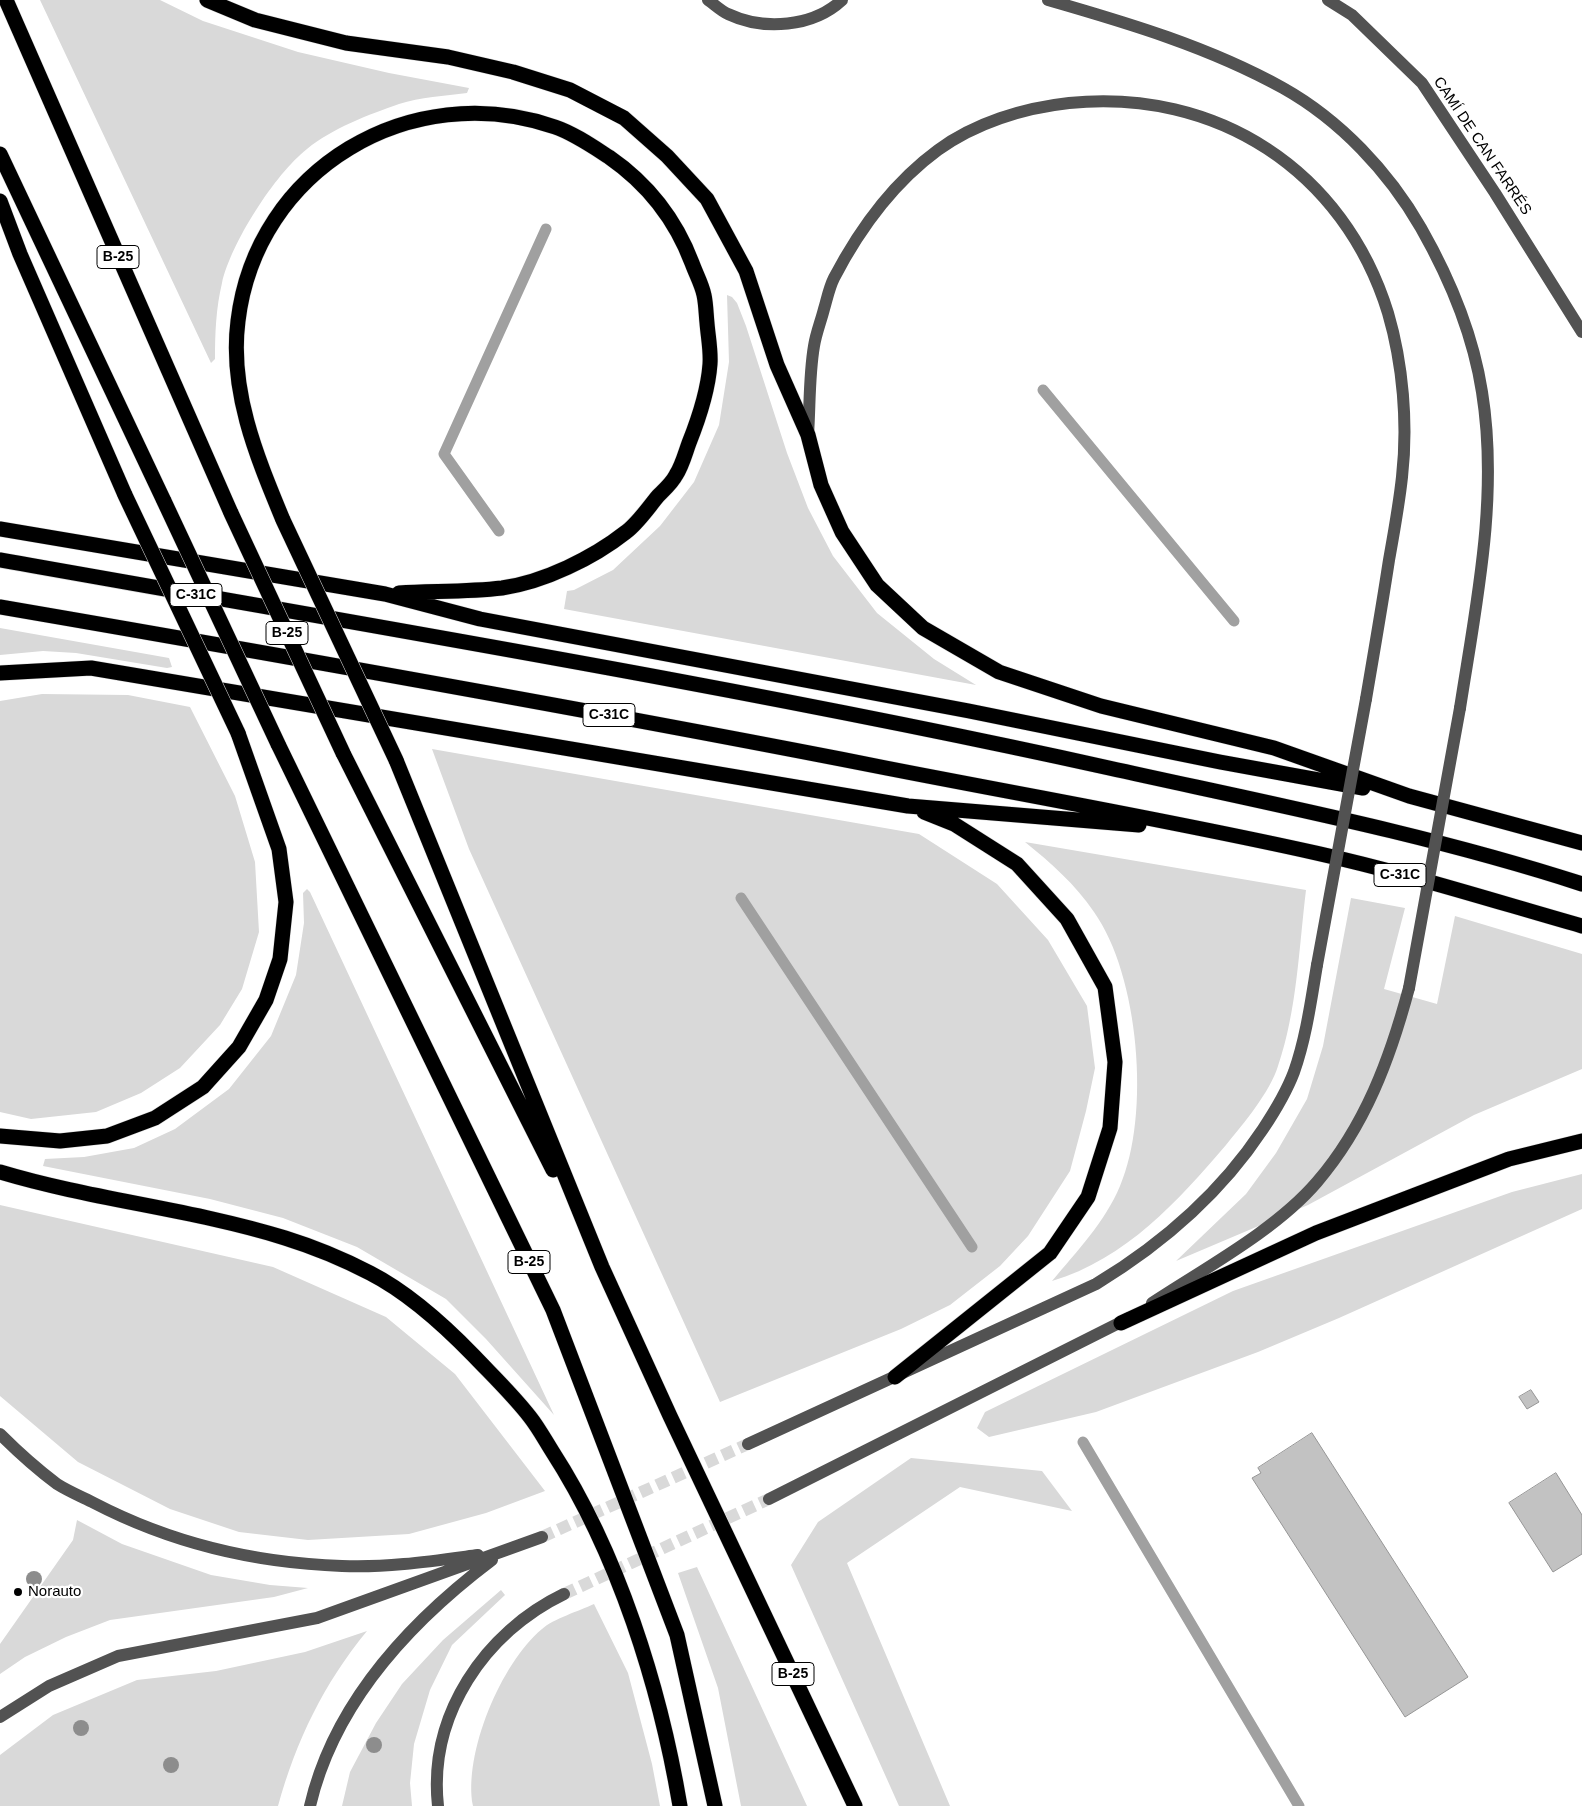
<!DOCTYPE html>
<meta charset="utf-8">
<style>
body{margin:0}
canvas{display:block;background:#fff}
</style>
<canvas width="1582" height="1806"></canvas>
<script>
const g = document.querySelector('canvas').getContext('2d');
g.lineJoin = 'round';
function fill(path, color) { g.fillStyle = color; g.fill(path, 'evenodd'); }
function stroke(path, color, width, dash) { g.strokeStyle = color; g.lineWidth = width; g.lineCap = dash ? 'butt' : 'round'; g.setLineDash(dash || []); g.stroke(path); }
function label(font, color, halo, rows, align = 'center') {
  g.font = font + ' Helvetica,sans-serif'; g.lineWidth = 4.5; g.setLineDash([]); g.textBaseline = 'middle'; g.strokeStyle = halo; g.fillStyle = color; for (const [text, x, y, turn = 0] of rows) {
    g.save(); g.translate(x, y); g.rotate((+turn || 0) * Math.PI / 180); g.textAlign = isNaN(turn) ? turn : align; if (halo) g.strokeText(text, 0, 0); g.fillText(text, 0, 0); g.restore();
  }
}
const green = new Path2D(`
 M40 0H160L203 21 298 52 389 73 469 88 467 93C445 96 420 97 399 104 370 114 331 129 307 149 275 174 231 243 222 283 216 308 215 333 215 359L211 363Z
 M727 295 732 297 737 303 746 326 787 453 808 508 833 556 877 613 934 659 976 685 564 609 567 591 574 590 613 570 660 526 694 482 719 425 729 362Z
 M0 628 169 658 172 667 167 668 76 653 43 651 0 655Z
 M42 694 128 695 190 707 235 796 255 862 259 932 242 989 220 1025 180 1068 141 1093 96 1112 31 1119 0 1112V701Z
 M432 749 919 834 997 884 1048 940 1087 1006 1095 1068 1086 1111 1070 1171 1028 1236 1000 1266 950 1305 901 1329 720 1402 469 849Z
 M1025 842 1306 890C1299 947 1297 1011 1278 1066 1270 1092 1244 1123 1226 1145 1178 1201 1126 1259 1052 1281 1077 1251 1105 1222 1120 1186 1151 1115 1139 975 1094 912 1075 884 1051 863 1025 842Z
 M307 889 310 892 554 1415 486 1339 446 1299 357 1247 283 1218 210 1199 43 1166 45 1159 84 1157 134 1148 175 1129 229 1089 271 1036 296 975 304 923 303 893Z
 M1351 898 1405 908 1384 989 1437 1004 1455 916 1582 954V1069L1474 1115 1308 1205 1176 1261 1246 1194 1276 1153 1307 1099 1323 1046Z
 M1582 1174V1209L1339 1318 1258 1352 1096 1412 989 1437 977 1428 985 1412 1233 1291 1512 1192Z
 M0 1205 273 1267 386 1317 455 1374 545 1491 486 1513 409 1534 308 1540 239 1532 170 1509 78 1462 0 1396Z
 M911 1458 1042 1471 1072 1511 960 1487 847 1563 950 1806H899L791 1565 818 1522Z
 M77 1520 122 1544 211 1575 270 1585 308 1588 274 1597 110 1620 66 1637 25 1657 0 1674V1644L73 1540Z
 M697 1567 807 1806H741L718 1688 678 1573Z
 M501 1590 505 1595 452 1645 430 1690 414 1744 410 1783 412 1806H342L350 1772 376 1723 402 1684 443 1640Z
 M594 1604 628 1673 652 1764 660 1806H473C463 1754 501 1663 542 1629 553 1619 579 1611 594 1604Z
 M367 1631C324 1683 296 1741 278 1806H0V1755L53 1715 137 1680 216 1671 305 1652Z`);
const stream = new Path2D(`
 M1043 390 1234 621
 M499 531 444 454 546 229
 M741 898 972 1247
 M1083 1442 1299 1806`);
const building = new Path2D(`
 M1531 1390 1539 1402 1527 1409 1519 1397Z
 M1312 1433 1468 1677 1405 1717 1252 1478 1261 1473 1258 1468Z
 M1556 1473 1582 1515V1554L1553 1572 1509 1503Z`);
const minorTunnel = new Path2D(`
 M542 1537 748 1444
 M564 1594 769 1499`);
const minor = new Path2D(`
 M708 0C714 4 721 11 728 14 764 31 813 27 842 0
 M1048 0C1128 23 1209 47 1283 88 1340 120 1389 172 1421 228 1450 279 1473 334 1482 392 1499 497 1476 605 1460 708
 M1328 0 1352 15 1422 83 1495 193 1582 332
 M808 435C810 406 809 375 814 346 816 333 821 321 824 309 827 299 829 288 834 278 859 230 893 183 938 150 975 123 1023 108 1069 103 1216 88 1344 170 1388 313 1403 364 1408 424 1402 477 1399 505 1394 532 1389 560 1382 606 1374 652 1366 699
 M1152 1303C1205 1268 1276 1230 1317 1182 1365 1126 1390 1059 1409 988
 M0 1434C18 1452 37 1469 57 1484 68 1491 82 1497 94 1503 171 1543 256 1563 342 1566 387 1568 433 1561 478 1555
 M748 1444 1096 1284C1162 1244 1220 1194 1263 1129 1275 1111 1286 1093 1294 1072 1306 1038 1311 1001 1317 965
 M769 1499 1129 1318
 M0 1717 49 1686 118 1656 317 1618 542 1537
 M310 1806C334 1703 411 1621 492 1560
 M438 1806C428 1715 485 1632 564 1594`);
const highway = new Path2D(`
 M6 0 231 513
 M207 0 255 20 346 43 448 57 513 72 570 90 624 118 667 156 707 199 746 271 777 365 808 435 821 485 842 532 877 585 923 628 999 672 1101 706 1274 748 1409 796 1582 843
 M0 154 164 501
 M0 201 20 254 125 495
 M283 520C257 457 229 391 238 321 256 169 411 77 555 127 573 133 592 146 609 157 648 184 675 218 692 263 696 274 702 285 704 295 706 304 706 314 707 323 708 336 711 351 710 364 708 392 699 418 689 443 685 454 682 466 676 475 672 483 664 490 658 496 648 508 638 523 626 532 593 558 544 582 502 588 468 592 433 591 399 593
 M0 529 385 594 480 619 969 711 1220 762 1363 788
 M0 560C370 626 742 687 1109 768 1267 803 1428 834 1582 884
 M0 607C296 658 591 710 886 768 1029 796 1173 821 1316 853 1406 873 1494 901 1582 926
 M0 673 91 668 908 806 1139 825
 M278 744 553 1310 677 1635 715 1806
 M343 753 553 1170
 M396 760 602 1267 670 1416 855 1806
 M0 1136 60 1141 107 1136 155 1118 203 1087 239 1047 266 1000 280 959 286 902 279 849 238 733
 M0 1172C93 1200 192 1209 285 1238 314 1247 343 1259 370 1273 409 1293 444 1325 474 1356 493 1376 513 1395 530 1417 538 1427 545 1440 552 1451 618 1553 660 1687 680 1806
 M1121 1323 1316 1233 1509 1159 1582 1141
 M895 1377 1050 1253 1088 1197 1110 1128 1115 1062 1105 987 1067 919 1017 864 954 824 924 812`);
const minorBridge = new Path2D(`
 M1317 965 1366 699
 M1409 988 1460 708`);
const highwayBridge = new Path2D(`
 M125 495 238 733
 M164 501 278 744
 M231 513 343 753
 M283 520 396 760`);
const trees = [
 [34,1579],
 [81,1728],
 [374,1745],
 [171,1765]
];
const markers = [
 [18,1592,5,"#000"]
];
const shields = [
 [118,257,42],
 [196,595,52],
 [287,633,42],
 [609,715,52],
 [1400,875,52],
 [529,1262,42],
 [793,1674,42]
];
const shieldNames = [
 ["B-25",118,257],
 ["C-31C",196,595],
 ["B-25",287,633],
 ["C-31C",609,715],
 ["C-31C",1400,875],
 ["B-25",529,1262],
 ["B-25",793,1674]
];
const streetNames = [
 ["CAMÍ DE CAN FARRÉS",1482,146,56]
];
const poiNames = [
 ["Norauto",28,1592]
];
fill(green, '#d9d9d9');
stroke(stream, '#a0a0a0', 11);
fill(building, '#c2c2c2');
stroke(building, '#969696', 1);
stroke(minorTunnel, '#d9d9d9', 12, [12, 6]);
stroke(highway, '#dbdbdb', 16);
stroke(minor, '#525252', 12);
stroke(highway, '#000', 15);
stroke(highwayBridge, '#dbdbdb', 16, []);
stroke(minorBridge, '#525252', 12);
stroke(highwayBridge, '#000', 15);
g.fillStyle = '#8d8d8d';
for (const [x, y] of trees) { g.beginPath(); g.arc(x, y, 8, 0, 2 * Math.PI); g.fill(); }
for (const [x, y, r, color] of markers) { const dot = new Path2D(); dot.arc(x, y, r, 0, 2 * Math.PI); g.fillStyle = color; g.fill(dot); stroke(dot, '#fff', 2); }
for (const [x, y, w] of shields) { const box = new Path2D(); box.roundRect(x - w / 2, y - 11.5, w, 23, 4); g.fillStyle = '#fff'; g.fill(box); stroke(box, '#000', 1); }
label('bold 14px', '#000', null, shieldNames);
label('15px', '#000', '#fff', streetNames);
label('15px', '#000', '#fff', poiNames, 'left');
</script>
